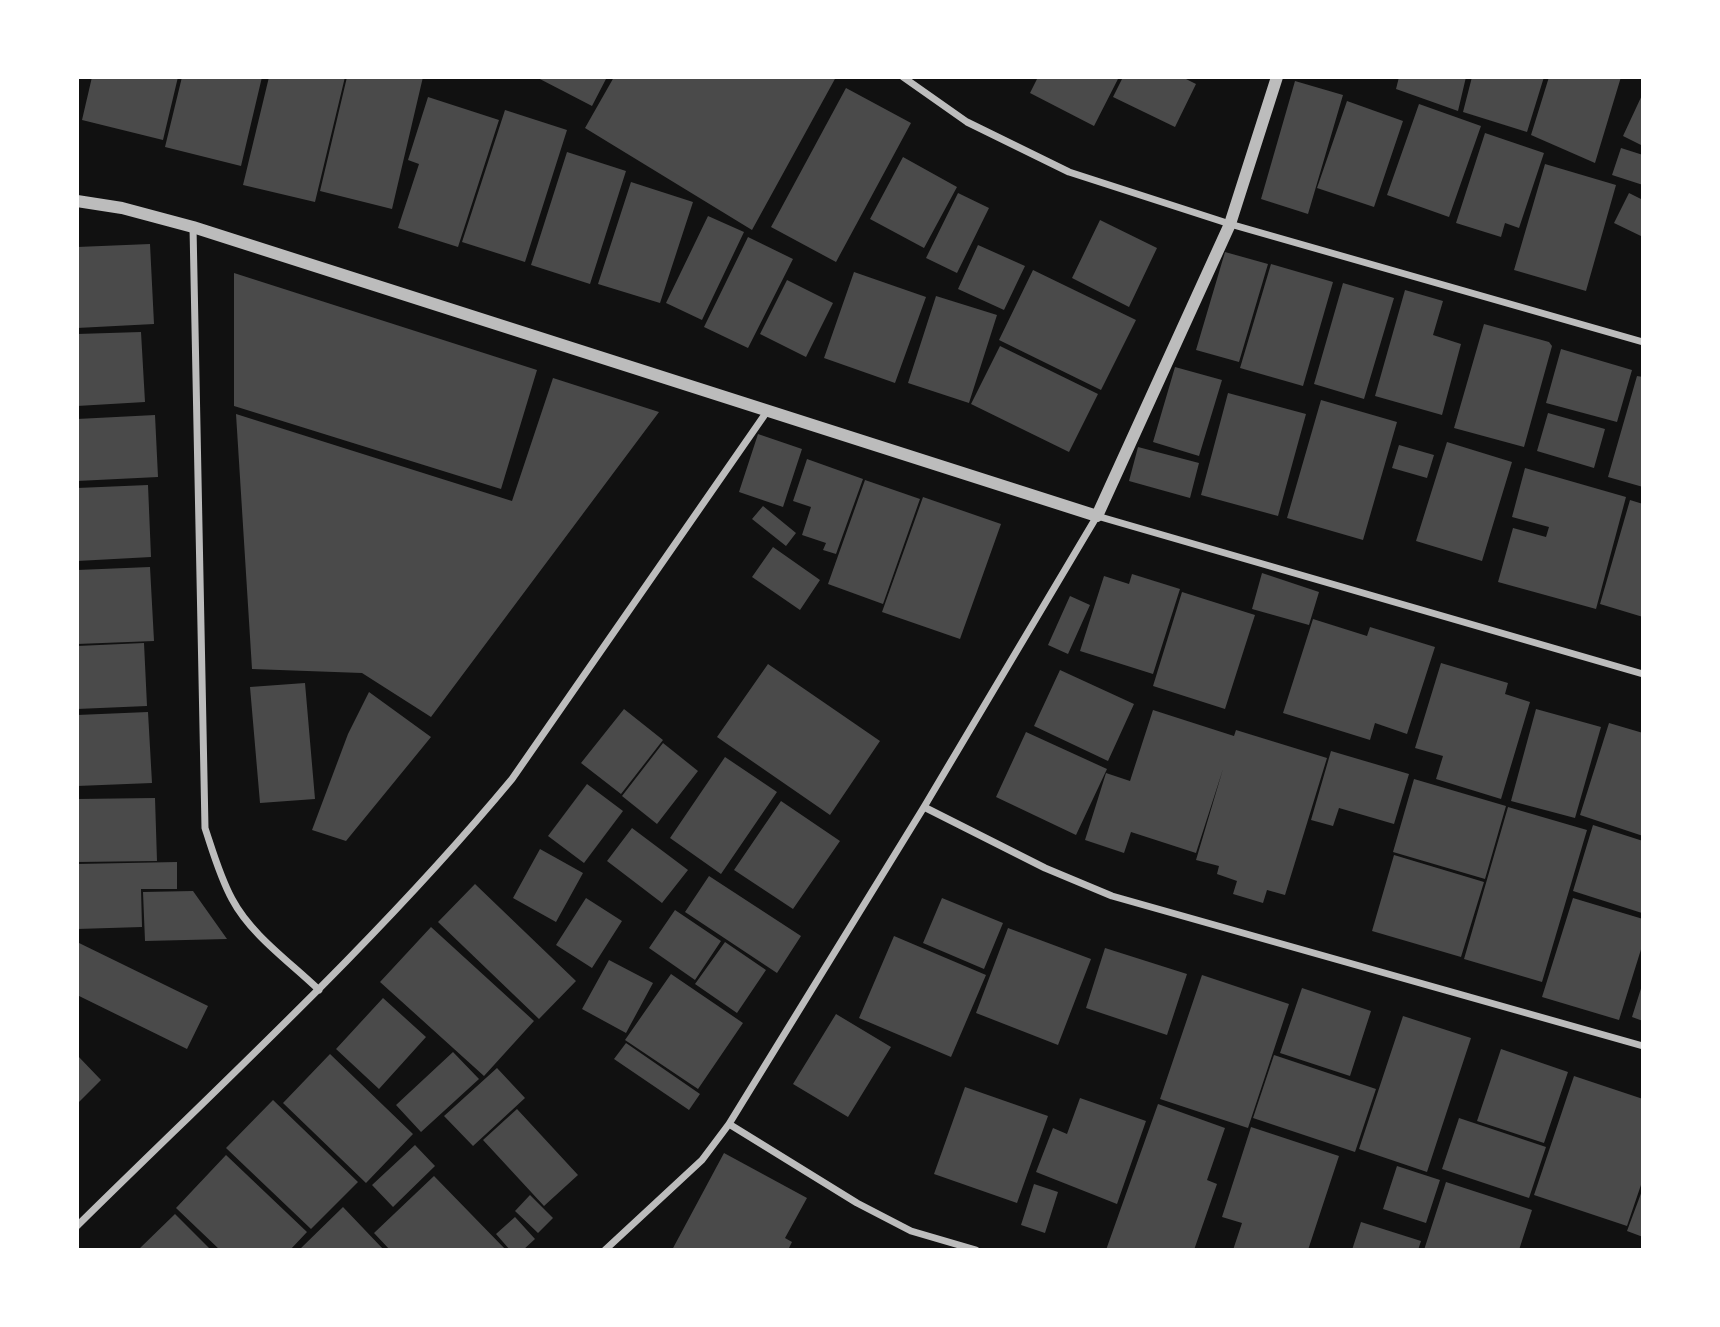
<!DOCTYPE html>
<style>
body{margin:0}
#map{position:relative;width:1720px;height:1327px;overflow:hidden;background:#111;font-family:Rubik,sans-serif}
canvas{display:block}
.frame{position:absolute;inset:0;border:79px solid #fff;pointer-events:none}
</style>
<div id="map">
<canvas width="1720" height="1327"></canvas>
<div class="frame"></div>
</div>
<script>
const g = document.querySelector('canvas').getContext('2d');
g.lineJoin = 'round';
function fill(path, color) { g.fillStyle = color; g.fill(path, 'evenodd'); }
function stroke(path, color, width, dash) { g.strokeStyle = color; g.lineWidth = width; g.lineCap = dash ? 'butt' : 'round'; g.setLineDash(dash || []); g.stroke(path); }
const building = new Path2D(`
 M92 77H178L163 140 82 120Z
 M182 77H262L241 166 165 147Z
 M269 77H345L315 202 243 185Z
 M347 77H423L392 209 320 191Z
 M536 77H607L592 106Z
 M614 77H836L752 230 585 128Z
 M1038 77H1119L1094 126 1030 93Z
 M1123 77H1182L1196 84 1175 127 1113 97Z
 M1399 77H1466L1458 111 1396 89Z
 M1472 77H1544L1527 132 1463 112Z
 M1549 77H1621L1595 163 1531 135Z
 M1295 81 1343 95 1308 214 1261 199Z
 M846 88 911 123 836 262 771 227Z
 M1643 93V146L1623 136Z
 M428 97 499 120 458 247 398 228 419 164 408 160Z
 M1347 101 1403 121 1374 207 1317 188Z
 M1419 104 1481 126 1449 217 1387 195Z
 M505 110 567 130 525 262 462 242Z
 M1485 133 1544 153 1519 228 1505 223 1501 237 1456 223Z
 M1621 148 1643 155V185L1612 175Z
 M567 152 626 171 590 284 531 265Z
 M903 157 957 187 924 248 870 219Z
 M1545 164 1616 185 1586 291 1514 270Z
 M631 182 693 202 660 303 598 284Z
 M958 193 989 208 957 273 926 258Z
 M1629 193 1643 200V237L1614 223Z
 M708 216 744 232 702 320 666 303Z
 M1100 220 1157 248 1129 307 1072 278Z
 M748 237 793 259 748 348 704 327Z
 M150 244 154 324 77 328V247Z
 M978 245 1025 266 1004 310 958 289Z
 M1225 252 1268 264 1239 362 1196 350Z
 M1271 264 1333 282 1303 386 1240 368Z
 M1033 270 1136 320 1101 390 999 340Z
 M854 272 926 297 895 383 824 358Z
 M234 273 537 370 501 489 234 406Z
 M787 280 833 303 806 357 760 334Z
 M1343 283 1394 298 1364 399 1314 384Z
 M1405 290 1443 301 1433 335 1461 344 1442 415 1375 396Z
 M936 296 997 315 969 403 908 383Z
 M1484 324 1549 342 1552 346 1524 447 1454 428Z
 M141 332 145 402 77 406V334Z
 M1000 346 1098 394 1069 452 971 404Z
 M1561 349 1632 370 1617 422 1546 403Z
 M1175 367 1222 380 1199 456 1153 442Z
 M1637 376 1643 377V487L1608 477Z
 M553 378 659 412 431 717 362 673 252 669 236 414 512 501Z
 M1228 393 1306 414 1278 516 1201 495Z
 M1321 400 1397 422 1363 540 1287 518Z
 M1548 413 1605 429 1594 468 1537 451Z
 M155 415 158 477 77 481V419Z
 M758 434 802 449 783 507 739 492Z
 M1447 442 1512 462 1482 561 1416 541Z
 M1399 445 1434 455 1427 478 1392 468Z
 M1138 447 1199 463 1190 498 1129 481Z
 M807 459 863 479 836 554 823 550 826 543 802 535 811 507 793 501Z
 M1525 468 1626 497 1596 609 1498 582 1513 528 1546 537 1549 527 1512 517Z
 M865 480 920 499 883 604 828 584Z
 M148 485 151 557 77 561V488Z
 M923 497 1001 524 960 639 882 612Z
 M1630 500 1643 504V617L1600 604Z
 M763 506 796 533 786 546 752 519Z
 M773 547 820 580 800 610 752 577Z
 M150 567 154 641 77 644V570Z
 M1262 573 1319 592 1309 625 1252 609Z
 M1132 574 1180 589 1153 674 1080 651 1104 576 1129 584Z
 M1182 592 1255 615 1225 709 1153 686Z
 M1070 596 1090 605 1068 654 1048 645Z
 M1313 619 1367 636 1370 627 1435 647 1407 734 1375 723 1370 740 1283 713Z
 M144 643 147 706 77 709V646Z
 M1441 663 1508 683 1505 694 1530 702 1501 799 1436 779 1443 756 1415 748Z
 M768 664 880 741 830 815 717 737Z
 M1060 670 1134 704 1108 761 1034 726Z
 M305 683 315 799 260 803 250 687Z
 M369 692 431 737 346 841 312 830 348 734Z
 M624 709 663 740 621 794 581 763Z
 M1536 709 1601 727 1575 818 1511 801Z
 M1153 710 1234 736 1236 730 1327 758 1285 895 1267 890 1263 903 1233 894 1237 881 1217 874 1219 866 1196 860 1223 769 1196 853 1131 832 1124 853 1085 840 1106 773 1130 781Z
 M148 712 152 783 77 786V715Z
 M1609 723 1643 733V836L1580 815Z
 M1026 732 1107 769 1076 835 996 797Z
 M663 743 698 771 657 824 622 796Z
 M1331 751 1409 774 1394 824 1339 808 1333 826 1311 820Z
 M725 757 777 792 721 874 670 838Z
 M1414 779 1506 806 1485 879 1393 852Z
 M587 784 623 811 584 863 548 836Z
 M155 798 157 861 77 862V799Z
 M781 801 840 841 793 909 734 870Z
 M1508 807 1587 830 1542 982 1464 959Z
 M1593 825 1643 841 1642 913 1573 891Z
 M632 828 688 870 662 903 607 861Z
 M540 849 583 873 556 922 513 898Z
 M1394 855 1484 882 1461 957 1372 931Z
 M177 862V889H141L142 927 77 929V864Z
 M709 876 801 936 777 973 685 912Z
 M475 884 576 981 539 1019 438 922Z
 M193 891 227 939 145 941 143 892Z
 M586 898 622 921 592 968 556 945Z
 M942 898 1003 923 984 969 923 943Z
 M1573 898 1643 919V943L1619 1020 1542 997Z
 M675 910 721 941 695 980 649 948Z
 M431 927 534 1021 484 1076 380 982Z
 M1008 928 1091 959 1058 1045 976 1013Z
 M894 936 986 975 951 1057 859 1018Z
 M77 942 208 1006 187 1049 77 995Z
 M725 942 766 970 737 1013 695 984Z
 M1105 948 1187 974 1167 1035 1086 1008Z
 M609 960 653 983 626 1033 582 1009Z
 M671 974 743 1023 698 1089 625 1040Z
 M1202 975 1289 1004 1248 1128 1160 1099Z
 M1643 982V1021L1632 1017Z
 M1302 988 1371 1011 1350 1076 1280 1053Z
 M383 998 426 1037 379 1089 336 1049Z
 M836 1014 891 1047 848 1117 793 1084Z
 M1403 1016 1471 1038 1427 1172 1359 1149Z
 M626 1043 700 1094 689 1110 614 1059Z
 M1501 1049 1568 1072 1544 1143 1477 1121Z
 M453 1052 479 1079 421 1132 396 1105Z
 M330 1054 413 1134 366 1183 283 1103Z
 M77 1055 101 1080 77 1104Z
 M1274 1055 1376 1089 1355 1152 1253 1118Z
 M497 1068 525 1098 473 1146 444 1116Z
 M1574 1076 1643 1099V1179L1627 1226 1534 1195Z
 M965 1087 1048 1116 1017 1203 934 1174Z
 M1080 1098 1146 1121 1117 1204 1036 1172 1053 1128 1067 1134Z
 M273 1100 358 1182 311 1229 226 1148Z
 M1158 1104 1225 1128 1207 1180 1217 1184 1194 1250H1106Z
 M517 1109 578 1175 544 1206 483 1140Z
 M1459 1118 1546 1147 1529 1198 1442 1169Z
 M1251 1127 1339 1156 1308 1250H1233L1242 1223 1222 1217Z
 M415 1145 435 1166 393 1207 372 1185Z
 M724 1153 807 1198 785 1238 792 1242 788 1250H672Z
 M226 1155 307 1232 290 1250H220L176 1208Z
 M1397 1166 1440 1180 1426 1223 1383 1209Z
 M434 1176 506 1250H390L374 1233Z
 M1446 1182 1532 1210 1519 1250H1424Z
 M1034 1184 1058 1192 1045 1233 1021 1225Z
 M1643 1188V1237L1627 1231Z
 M530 1195 553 1218 538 1233 515 1211Z
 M343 1207 384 1250H299Z
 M175 1214 211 1250H138Z
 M515 1217 535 1239 523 1250H510L496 1234Z
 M1361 1222 1421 1241 1418 1250H1352Z`);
const minor = new Path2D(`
 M903 77 967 122 1069 172 1230 224 1643 342
 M193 227 205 828C213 852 220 877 232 899 251 935 290 962 319 990
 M924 807 1045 868 1112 896 1643 1046
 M729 1124 857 1203 911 1231 976 1250
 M77 1226C225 1080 379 939 512 779L768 410
 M605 1250 702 1160 729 1124 924 807 1097 516 1643 674`);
const tertiary = new Path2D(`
 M77 201 122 208 193 227 1097 516 1230 224 1277 77`);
fill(building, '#4a4a4a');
stroke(minor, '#bcbcbc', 7);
stroke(tertiary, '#bcbcbc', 12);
</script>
